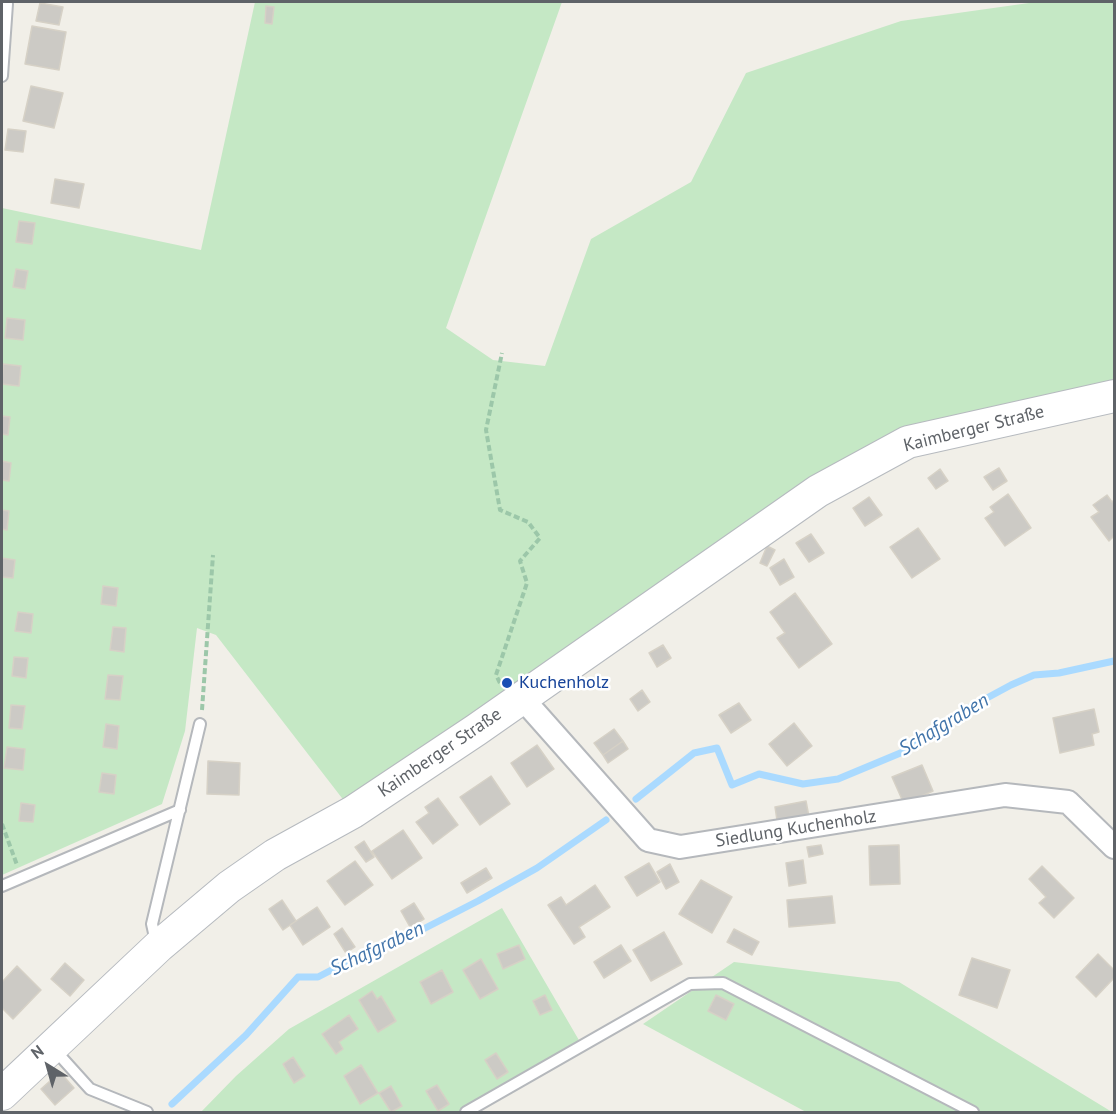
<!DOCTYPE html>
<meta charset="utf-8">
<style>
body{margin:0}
#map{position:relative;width:1116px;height:1114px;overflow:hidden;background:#f1efe8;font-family:"PT Sans",sans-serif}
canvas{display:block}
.frame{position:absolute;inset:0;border:3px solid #5f6368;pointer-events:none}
.north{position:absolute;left:18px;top:1036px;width:60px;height:60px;-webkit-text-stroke:4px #fff;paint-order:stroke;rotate:323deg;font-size:16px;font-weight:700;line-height:24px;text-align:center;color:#5f6368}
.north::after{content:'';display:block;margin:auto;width:21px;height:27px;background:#5f6368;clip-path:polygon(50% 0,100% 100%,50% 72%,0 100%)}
</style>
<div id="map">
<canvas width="1116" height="1114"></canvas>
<div class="frame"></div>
<div class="north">N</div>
</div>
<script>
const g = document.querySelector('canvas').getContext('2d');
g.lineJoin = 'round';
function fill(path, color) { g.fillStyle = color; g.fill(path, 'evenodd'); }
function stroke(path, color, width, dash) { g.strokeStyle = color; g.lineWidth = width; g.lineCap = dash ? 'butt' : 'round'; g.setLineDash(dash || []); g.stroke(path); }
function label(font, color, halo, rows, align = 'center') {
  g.font = font + ' "PT Sans",sans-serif'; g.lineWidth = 5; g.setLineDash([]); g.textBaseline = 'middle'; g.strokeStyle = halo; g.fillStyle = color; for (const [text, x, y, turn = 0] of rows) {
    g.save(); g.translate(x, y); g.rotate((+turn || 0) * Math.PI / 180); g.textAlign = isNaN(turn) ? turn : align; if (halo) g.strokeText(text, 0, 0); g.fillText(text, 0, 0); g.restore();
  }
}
const green = new Path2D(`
 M255 2H562L446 328 493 360 545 366 591 239 691 182 746 73 901 21 1036 2H1114V386L892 439 345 802 216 635 197 628 185 731 162 804 2 875V208L201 250Z
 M502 908 580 1042 458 1112H201L236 1076 289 1029Z
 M734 962 899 982 1112 1112H806L643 1024Z`);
const stream = new Path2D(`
 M636 799 694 753 717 748 732 785 759 774 803 784 838 779 910 749 961 712 1011 685 1034 675 1059 673 1114 661
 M172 1104 246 1035 298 977H318L366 952 396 943 478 901 537 868 606 820`);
const building = new Path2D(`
 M40 3 63 7 59 25 36 21Z
 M266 6 274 7 272 24 265 23Z
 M32 26 66 32 59 70 25 64Z
 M31 86 63 93 54 128 23 121Z
 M8 129 26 131 23 152 5 150Z
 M55 179 84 184 79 208 51 203Z
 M19 221 35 223 32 244 16 242Z
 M16 269 28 271 25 289 13 287Z
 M7 318 25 320 23 340 5 338Z
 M3 364 21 366 19 386 2 384Z
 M2 416 10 417 8 435 2 434Z
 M2 461 11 463 9 481 2 480Z
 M999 468 1007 481 993 490 984 477Z
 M940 469 948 481 936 489 928 478Z
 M1008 494 1031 528 1005 546 985 518 994 512 990 507Z
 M1107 495 1112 502 1114 500V536L1109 541 1091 517 1099 512 1093 505Z
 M869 497 882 515 865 526 853 508Z
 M2 510 9 511 7 530 2 529Z
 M918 528 940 559 912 578 890 547Z
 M811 534 824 553 809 562 796 543Z
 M767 546 775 550 767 566 760 563Z
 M2 558 15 560 13 578 2 577Z
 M784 559 794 577 780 585 770 568Z
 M103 586 118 588 116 606 101 604Z
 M795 593 832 644 799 668 777 638 785 633 770 612Z
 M18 612 33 614 31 633 15 631Z
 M113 627 126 628 124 652 110 650Z
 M663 645 671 658 657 667 649 653Z
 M14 657 28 658 26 678 12 676Z
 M108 675 123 676 120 700 105 699Z
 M642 690 650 702 638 711 630 699Z
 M739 703 751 720 731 733 719 715Z
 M11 705 25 706 22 729 9 728Z
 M1094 709 1099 732 1092 734 1094 745 1060 753 1053 718Z
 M794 723 812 746 787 766 769 744Z
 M106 724 119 726 117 749 103 747Z
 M614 729 623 741 603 755 594 743Z
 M623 741 628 749 608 763 603 755Z
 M537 745 554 769 527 787 511 763Z
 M7 747 25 749 23 770 4 768Z
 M208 761 240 763 239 795 207 794Z
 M922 765 933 791 904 804 892 777Z
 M102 773 116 775 114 794 99 792Z
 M491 776 510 804 480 825 460 797Z
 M438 798 458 825 433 844 416 822 429 813 425 807Z
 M806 801 810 822 778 827 775 807Z
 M21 803 35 805 33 822 19 821Z
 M403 830 422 858 392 879 372 851Z
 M364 841 374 857 366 862 355 847Z
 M821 845 823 854 809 857 807 847Z
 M899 845 900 884 870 885 869 846Z
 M803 860 806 883 789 886 786 863Z
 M355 861 373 885 345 905 327 881Z
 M649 863 660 882 637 896 625 877Z
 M670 864 679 882 666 889 657 872Z
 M1042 866 1074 898 1054 918 1039 903 1046 897 1029 879Z
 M486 868 492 878 467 893 461 883Z
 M701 880 732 897 712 933 679 914Z
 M595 885 610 907 579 927 585 937 574 944 548 905 561 897 566 905Z
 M832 896 835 923 789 927 787 900Z
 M282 900 296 921 283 930 269 909Z
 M414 903 424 919 410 927 401 911Z
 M317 907 330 927 303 945 290 925Z
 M342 928 355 947 346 953 334 934Z
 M734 929 759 942 752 955 727 942Z
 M664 932 682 964 651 981 633 950Z
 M519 945 525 959 503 969 497 954Z
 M621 945 631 961 604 978 594 962Z
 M1098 954 1114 970V978L1096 997 1076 977Z
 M972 958 1010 970 997 1008 959 995Z
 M481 959 498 989 480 999 463 970Z
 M65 963 84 980 70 996 51 979Z
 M17 966 41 990 13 1019 2 1008V982Z
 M442 970 453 992 431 1004 420 982Z
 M372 991 377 999 381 996 396 1021 378 1032 359 1000Z
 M545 995 552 1010 540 1015 533 1001Z
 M716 995 734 1004 726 1020 708 1011Z
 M349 1015 358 1029 339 1042 343 1049 336 1054 322 1034Z
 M496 1053 508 1072 497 1079 485 1060Z
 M293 1057 305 1076 294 1083 283 1064Z
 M361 1065 378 1093 360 1104 344 1076Z
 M60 1072 74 1088 55 1105 41 1089Z
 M437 1085 449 1104 438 1111 426 1091Z
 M391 1086 402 1106 391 1112 379 1093Z`);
const path = new Path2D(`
 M500 683 496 675 527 583 520 561 540 538 528 522 500 510 486 430 502 353
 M202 710 213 555
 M2 824 17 865`);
const lane = new Path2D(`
 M2 76 7 4 2 2
 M2 886 180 810
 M156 942 152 924 200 724
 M53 1048 90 1089 147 1112
 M466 1112 690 984 723 983 973 1112`);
const street = new Path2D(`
 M522 698 648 840 680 847 1005 795 1068 802 1114 847`);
const secondary = new Path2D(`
 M2 1094 159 946 229 887 275 855 353 812 476 730 818 491 908 442 1114 396`);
const markers = [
 [507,683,6,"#1a4fb4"]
];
const streetNames = [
 ["Kaimberger Straße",974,429,-14],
 ["Kaimberger Straße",440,753,-34],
 ["Siedlung Kuchenholz",796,829,-9]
];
const transitNames = [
 ["Kuchenholz",519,683]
];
const waterNames = [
 ["Schafgraben",944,725,-31],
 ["Schafgraben",377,949,-25]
];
fill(green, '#c5e8c5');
stroke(stream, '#aadaff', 7);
fill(building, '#cccac5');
stroke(building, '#d6d1c6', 1.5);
stroke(lane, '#b5b8bc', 14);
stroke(street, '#b5b8bc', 26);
stroke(secondary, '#b6babf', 34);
stroke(path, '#9cc7a9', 4, [6, 3]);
stroke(lane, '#fff', 10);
stroke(street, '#fff', 22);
stroke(secondary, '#fff', 32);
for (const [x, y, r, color] of markers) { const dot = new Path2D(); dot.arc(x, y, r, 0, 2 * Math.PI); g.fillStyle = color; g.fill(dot); stroke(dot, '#fff', 2); }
label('18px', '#5f6368', '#fff', streetNames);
label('18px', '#164399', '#fff', transitNames, 'left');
label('italic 20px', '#4174aa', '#fff', waterNames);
</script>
